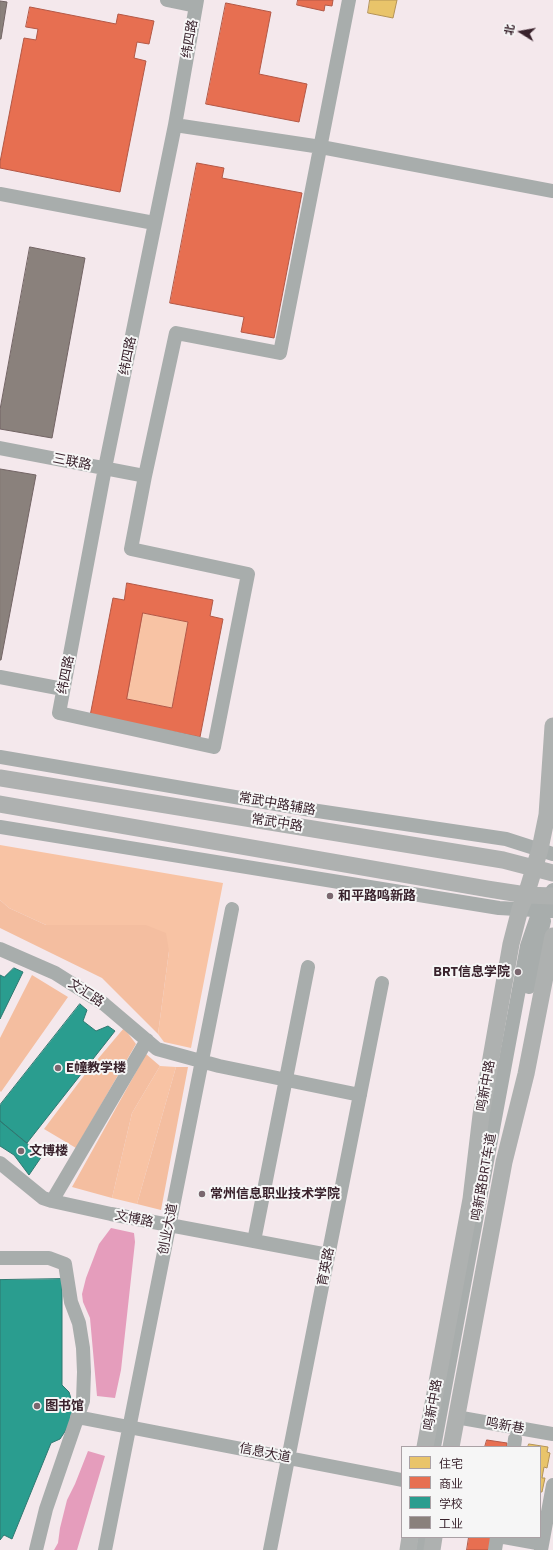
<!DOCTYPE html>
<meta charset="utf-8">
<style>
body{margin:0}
#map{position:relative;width:553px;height:1550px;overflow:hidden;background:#f4e8ec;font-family:"IBM Plex Sans","Noto Sans SC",sans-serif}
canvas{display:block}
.legend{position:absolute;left:401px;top:1446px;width:140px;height:92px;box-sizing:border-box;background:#f6f6f6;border:1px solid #aaa1a5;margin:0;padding:5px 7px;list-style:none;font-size:12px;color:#39222c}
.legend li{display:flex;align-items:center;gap:8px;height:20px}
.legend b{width:20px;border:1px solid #aaa1a5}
.north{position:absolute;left:501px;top:12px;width:40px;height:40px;-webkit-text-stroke:3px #f6f6f6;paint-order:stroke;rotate:281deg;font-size:11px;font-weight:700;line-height:16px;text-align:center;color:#39222c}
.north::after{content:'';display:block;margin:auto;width:14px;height:18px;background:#39222c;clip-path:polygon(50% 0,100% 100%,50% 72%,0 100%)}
</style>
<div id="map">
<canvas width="553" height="1550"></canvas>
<ul class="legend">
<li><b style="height:11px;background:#e9c46a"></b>住宅</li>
<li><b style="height:11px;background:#e76f51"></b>商业</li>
<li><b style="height:11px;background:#2a9d8f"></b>学校</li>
<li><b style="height:11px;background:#8a817c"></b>工业</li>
</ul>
<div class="north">北</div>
</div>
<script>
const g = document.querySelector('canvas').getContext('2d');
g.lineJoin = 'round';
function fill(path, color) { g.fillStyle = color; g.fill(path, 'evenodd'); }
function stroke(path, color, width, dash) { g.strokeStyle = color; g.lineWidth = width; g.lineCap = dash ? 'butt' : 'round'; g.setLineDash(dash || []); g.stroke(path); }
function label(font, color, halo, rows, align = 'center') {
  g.font = font + ' "IBM Plex Sans","Noto Sans SC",sans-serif'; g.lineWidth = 4; g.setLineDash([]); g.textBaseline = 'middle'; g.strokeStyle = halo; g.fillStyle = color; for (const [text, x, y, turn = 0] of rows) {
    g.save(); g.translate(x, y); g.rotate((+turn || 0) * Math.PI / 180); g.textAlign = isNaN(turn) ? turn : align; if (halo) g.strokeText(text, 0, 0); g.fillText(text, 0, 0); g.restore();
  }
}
const green = new Path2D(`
 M143 613 188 622 172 708 127 699Z
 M0 845 223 883 191 1048 164 1042 158 1034 169 951 116 925H46L9 908 0 900Z
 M160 1066 176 1067 137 1204 112 1198 132 1113Z`);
const forest = new Path2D(`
 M0 900 9 908 46 925H146L166 933 169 951 158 1034 102 978 0 928Z
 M32 975 68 997 1 1092 0 1091V1038Z
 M124 1028 136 1044 76 1148 44 1129 86 1073Z
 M146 1054 160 1066 132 1113 112 1198 72 1187Z
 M176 1067H188L161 1210 137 1204Z`);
const water = new Path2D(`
 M111 1228 134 1233 135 1242 121 1370 115 1398 97 1396 90 1318 83 1302 82 1294 86 1278 99 1244Z
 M88 1451 105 1456 77 1550H54L58 1543 60 1528 67 1500 75 1484Z`);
const homes = new Path2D(`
 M370 0H397L393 18 368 13Z
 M529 1444 548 1447 547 1452 550 1453 547 1468 544 1467 542 1478H545L542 1492H540V1447H528Z`);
const shops = new Path2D(`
 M298 0H333L332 6 325 5 324 11 297 5Z
 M226 3 271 12 259 74 307 84 299 122 206 104Z
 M30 7 116 24 118 14 154 21 149 44 137 42 134 58 146 61 120 192 0 168V162L24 38 36 40 38 29 26 27Z
 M197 163 224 168 222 178 302 193 274 338 241 332 244 317 170 303Z
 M127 583 213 600 210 616 223 619 200 737 90 716 113 598 124 600ZM143 613 188 622 172 708 127 699Z
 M487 1440 507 1443V1447H485Z
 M469 1537H491L489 1550H467Z`);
const schools = new Path2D(`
 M14 968 23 972 0 1019V975L4 977Z
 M80 1004 87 1010 83 1021 96 1031 108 1026 115 1031 27 1143 0 1121V1105Z
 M0 1121 42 1156 29 1175 14 1155 0 1146Z
 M62 1279V1385L69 1392 75 1412 66 1430 60 1439 51 1443 12 1539 4 1535 0 1540V1280Z`);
const industry = new Path2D(`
 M0 1 7 2 1 39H0Z
 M30 247 85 258 52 438 0 429V410Z
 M0 469 36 475 1 660H0Z`);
const minor = new Path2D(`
 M167 0 196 6
 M197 0 175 125 105 468 59 713 214 747 248 574 131 549 145 476 176 333 280 353 349 0
 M175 125 321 147 553 191
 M0 194 154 223
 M0 448 145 476
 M0 677 63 689
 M0 757 311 810 506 839 553 854
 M0 827 499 908 553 911
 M0 949 55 973 104 1004 157 1049 219 1066 360 1095
 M529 987 544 921
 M0 1163 43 1198 52 1201 111 1214 328 1255
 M52 1201 147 1040
 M254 1241 308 967
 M0 1258H49L65 1264 71 1302 79 1323 83 1348 84 1372 83 1401 46 1509 36 1550
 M77 1417 402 1480
 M456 1417 553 1434
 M434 1447 527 946 539 911 553 890
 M514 1447 515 1439
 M504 1537 542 1544
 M105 1550 232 909
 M270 1550 382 983
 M423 1550 425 1537
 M495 1550 497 1537
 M541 1550 553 1485`);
const major = new Path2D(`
 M0 778 503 860 553 873
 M0 804 488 889 526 895 553 896
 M425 1447 471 1199 481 1115 511 944 520 909 526 895 540 849 547 815 553 726
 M451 1447 504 1162 526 1074 553 936
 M408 1550 410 1537
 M432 1550 434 1537`);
const markers = [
 [330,896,4,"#7a676f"],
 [518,972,4,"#7a676f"],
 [58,1068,4,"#7a676f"],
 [21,1151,4,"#7a676f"],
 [202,1194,4,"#7a676f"],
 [37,1406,4,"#7a676f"]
];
const streetNames = [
 ["纬四路",190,39,-80],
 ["纬四路",128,356,-79],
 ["三联路",72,462,11],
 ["纬四路",66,675,-79],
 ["常武中路辅路",277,804,10],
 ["常武中路",277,823,9],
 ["文汇路",86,993,33],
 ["鸣新中路",486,1086,-80],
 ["鸣新路BRT车道",484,1177,-80],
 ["文博路",134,1219,11],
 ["创业大道",168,1229,-79],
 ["育英路",326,1267,-79],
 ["鸣新中路",433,1405,-80],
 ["鸣新巷",505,1426,10],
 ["信息大道",265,1453,11]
];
const poiNames = [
 ["和平路鸣新路",338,896],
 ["BRT信息学院",510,972,"right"],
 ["E幢教学楼",66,1068],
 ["文博楼",29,1151],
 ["常州信息职业技术学院",210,1194],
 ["图书馆",45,1406]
];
fill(green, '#f8c3a4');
fill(forest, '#f4bea0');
fill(water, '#e59dbc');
fill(homes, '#e9c46a');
stroke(homes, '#b49357', 1);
fill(shops, '#e76f51');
stroke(shops, '#b35846', 1);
fill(schools, '#2a9d8f');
stroke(schools, '#2e7871', 1);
fill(industry, '#8a817c');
stroke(industry, '#726464', 1);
stroke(minor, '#a8adac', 14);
stroke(major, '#aeb1b0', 17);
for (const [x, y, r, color] of markers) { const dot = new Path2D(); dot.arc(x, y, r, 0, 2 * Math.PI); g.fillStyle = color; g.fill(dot); stroke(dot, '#f6f6f6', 1.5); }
label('13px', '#39222c', '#f6f6f6', streetNames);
label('bold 13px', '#39222c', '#f6f6f6', poiNames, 'left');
</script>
